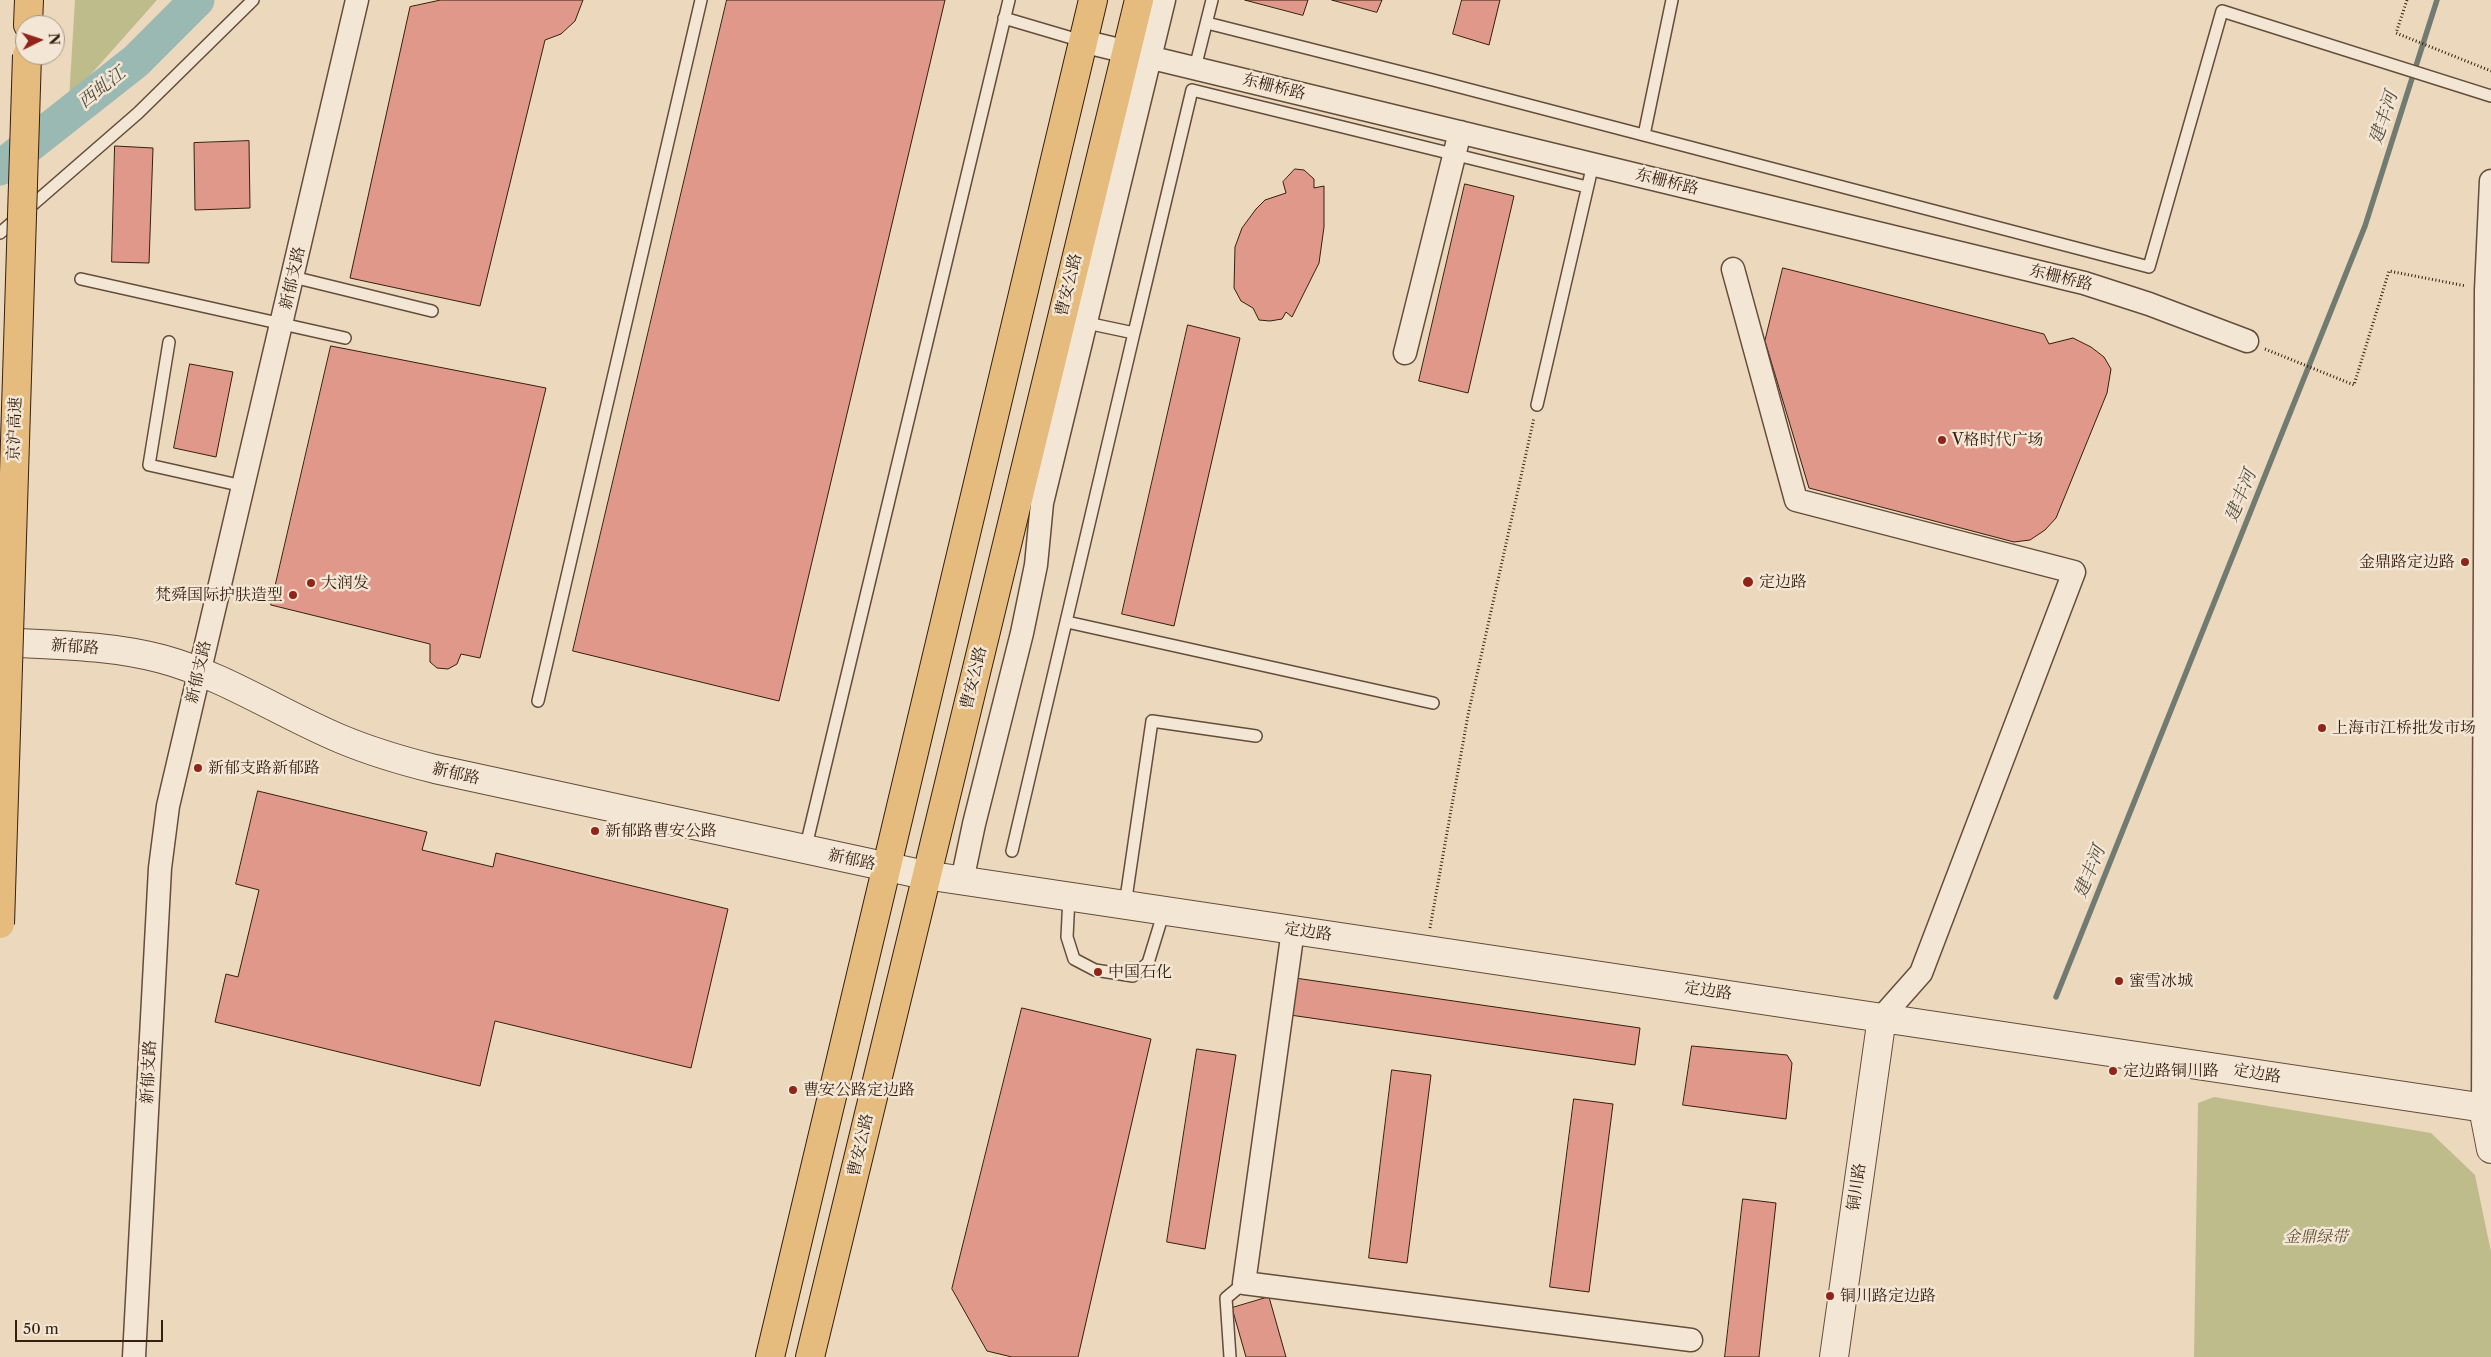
<!DOCTYPE html>
<meta charset="utf-8">
<style>
body{margin:0}
#map{position:relative;width:2491px;height:1357px;overflow:hidden;background:#ecd8bd;font-family:"Libre Caslon Text",serif}
canvas{display:block}
.north{position:absolute;left:15px;top:15px;width:50px;height:50px;box-sizing:border-box;background:#f3e6d4;border:1px solid #a79685;border-radius:50%;rotate:86deg;font-size:14px;font-weight:700;line-height:20px;text-align:center;color:#361f0f}
.north::after{content:'';display:block;margin:auto;width:18px;height:22px;background:#8f2418;clip-path:polygon(50% 0,100% 100%,50% 72%,0 100%)}
.scale{position:absolute;left:15px;top:1320px;width:148px;height:22px;box-sizing:border-box;border:2px solid #361f0f;border-top:0;padding-left:6px;font-size:15px;line-height:18px;white-space:nowrap;color:#361f0f;-webkit-text-stroke:4px #f3e6d4;paint-order:stroke}
</style>
<div id="map">
<canvas width="2491" height="1357"></canvas>
<div class="north">N</div>
<div class="scale">50 m</div>
</div>
<script>
const g = document.querySelector('canvas').getContext('2d');
g.lineJoin = 'round';
function fill(path, color) { g.fillStyle = color; g.fill(path, 'evenodd'); }
function stroke(path, color, width, dash) { g.strokeStyle = color; g.lineWidth = width; g.lineCap = dash ? 'butt' : 'round'; g.setLineDash(dash || []); g.stroke(path); }
function label(font, color, halo, rows, align = 'center') {
  g.font = font + ' "Libre Caslon Text","Noto Serif SC",serif'; g.lineWidth = 5; g.setLineDash([]); g.textBaseline = 'middle'; g.strokeStyle = halo; g.fillStyle = color; for (const [text, x, y, turn = 0] of rows) {
    g.save(); g.translate(x, y); g.rotate((+turn || 0) * Math.PI / 180); g.textAlign = isNaN(turn) ? turn : align; if (halo) g.strokeText(text, 0, 0); g.fillText(text, 0, 0); g.restore();
  }
}
const green = new Path2D(`
 M75 0H157L69 99Z
 M2214 1097 2431 1133 2475 1175 2491 1252V1357H2194L2198 1103Z`);
const stream = new Path2D(`
 M2056 997 2365 226 2437 0`);
const river = new Path2D(`
 M0 168 136 61 197 0`);
const building = new Path2D(`
 M441 0H583L575 21 561 34 545 40 480 306 350 278 410 7Z
 M727 0H945L779 701 573 651Z
 M1245 0H1308L1303 15Z
 M1332 0H1382L1377 12Z
 M1462 0H1500L1489 45 1453 34Z
 M249 141 250 208 195 210 194 143Z
 M115 146 153 148 149 263 112 262Z
 M1295 169 1304 170 1314 179V188L1324 186V227L1319 263 1292 317 1286 312 1282 319 1270 321 1259 320 1253 308 1241 301 1234 288 1235 247 1242 228 1256 209 1265 200 1286 193 1283 182Z
 M1465 184 1514 196 1468 393 1419 381Z
 M1783 268 2044 334 2049 344 2073 338 2091 347 2104 357 2111 369 2107 393 2056 518 2045 530 2030 540 2014 542 1809 488 1765 341Z
 M1188 325 1240 338 1174 626 1122 614Z
 M331 346 546 388 480 658 461 654 457 664 448 669 437 668 430 662V644L271 605Z
 M190 364 233 372 216 457 174 448Z
 M258 791 427 832 422 850 493 867 496 853 728 909 691 1068 495 1021 480 1086 215 1022 226 974 238 977 259 890 236 884Z
 M1295 978 1640 1028 1635 1065 1290 1015Z
 M1022 1008 1151 1039 1078 1357H1012L987 1351 952 1289Z
 M1692 1046 1787 1055 1792 1063 1786 1119 1683 1105Z
 M1197 1049 1236 1055 1205 1249 1167 1242Z
 M1392 1070 1431 1075 1407 1263 1369 1258Z
 M1574 1099 1613 1104 1589 1292 1550 1287Z
 M1743 1199 1776 1203 1759 1357H1725Z
 M1269 1297 1286 1357H1246L1232 1308Z`);
const path = new Path2D(`
 M2407 0 2396 33 2491 71
 M2265 349 2354 385 2389 271 2466 286
 M1430 928 1468 715 1534 418`);
const service = new Path2D(`
 M1004 18 1082 41
 M1207 23 1433 80 2149 267 2222 11 2491 96
 M1195 68 1212 0
 M1644 135 1672 0
 M0 233 138 113 253 0
 M293 277 432 311
 M81 279 345 338
 M1082 322 1134 333 1192 90 1587 187
 M169 342 149 465 243 486
 M1537 405 1593 164
 M1067 622 1433 703
 M538 701 701 0
 M805 850 1009 0
 M1012 851 1134 333
 M1069 897 1067 937 1074 959 1095 970 1133 976 1148 963 1164 911
 M1125 905 1152 721 1256 736
 M1230 1357 1226 1298 1244 1283`);
const minor = new Path2D(`
 M1082 41 2084 283 2149 304 2247 341
 M1733 269 1796 500 2074 572 1921 973 1882 1017
 M1405 353 1460 132
 M962 881 974 824 1022 633 1036 565 1042 503 1164 0
 M1293 930 1244 1283 1691 1340
 M2483 1108 2486 290 2491 181
 M134 1357 160 868 168 806 357 0`);
const tertiary = new Path2D(`
 M0 642C54 645 109 645 162 659 225 676 281 714 341 739 372 752 403 761 435 769L925 875 2491 1109
 M2483 1108 2491 1149
 M1834 1357 1882 1017`);
const trunk = new Path2D(`
 M770 1357 1093 0
 M810 1357 1139 0`);
const motorway = new Path2D(`
 M28 25 29 0`);
const motorwayBridge = new Path2D(`
 M0 924 27 55`);
const markers = [
 [1942,440,5,"#8f2418"],
 [2465,562,5,"#8f2418"],
 [1748,582,6,"#8f2418"],
 [311,583,5,"#8f2418"],
 [293,595,5,"#8f2418"],
 [2322,728,5,"#8f2418"],
 [198,768,5,"#8f2418"],
 [595,831,5,"#8f2418"],
 [1098,972,5,"#8f2418"],
 [2119,981,5,"#8f2418"],
 [2113,1071,5,"#8f2418"],
 [793,1090,5,"#8f2418"],
 [1830,1296,5,"#8f2418"]
];
const streetNames = [
 ["东栅桥路",1274,87,14],
 ["东栅桥路",1667,182,14],
 ["新郁支路",293,278,-77],
 ["东栅桥路",2061,278,14],
 ["曹安公路",1069,285,-76],
 ["京沪高速",15,429,-88],
 ["新郁路",75,647,4],
 ["新郁支路",199,672,-77],
 ["曹安公路",974,678,-76],
 ["新郁路",456,774,13],
 ["新郁路",852,860,12],
 ["定边路",1308,932,8],
 ["定边路",1708,991,8],
 ["新郁支路",149,1072,-87],
 ["定边路",2257,1074,9],
 ["曹安公路",861,1145,-77],
 ["铜川路",1857,1187,-82]
];
const poiNames = [
 ["V格时代广场",1952,440],
 ["金鼎路定边路",2455,562,"right"],
 ["定边路",1759,582],
 ["大润发",321,583],
 ["梵舜国际护肤造型",283,595,"right"],
 ["上海市江桥批发市场",2332,728],
 ["新郁支路新郁路",208,768],
 ["新郁路曹安公路",605,831],
 ["中国石化",1108,972],
 ["蜜雪冰城",2129,981],
 ["定边路铜川路",2123,1071],
 ["曹安公路定边路",803,1090],
 ["铜川路定边路",1840,1296]
];
const parkNames = [
 ["金鼎绿带",2316,1237]
];
const waterNames = [
 ["西虬江",102,88,-38],
 ["建丰河",2384,118,-72],
 ["建丰河",2241,496,-68],
 ["建丰河",2090,872,-68]
];
fill(green, '#bfbc8c');
stroke(stream, '#717b71', 5.5);
stroke(river, '#99b9b2', 35);
fill(building, '#e0988a');
stroke(building, '#361f0f', 1);
stroke(service, '#644d3a', 14);
stroke(minor, '#644d3a', 25);
stroke(tertiary, '#644d3a', 30);
stroke(trunk, '#361f0f', 30);
stroke(motorway, '#361f0f', 30);
stroke(path, '#361f0f', 3, [1, 2.5]);
stroke(service, '#f3e6d4', 11);
stroke(minor, '#f3e6d4', 22);
stroke(tertiary, '#f3e6d4', 28);
stroke(trunk, '#e6bc7e', 28);
stroke(motorway, '#e6bc7e', 28);
stroke(motorwayBridge, '#361f0f', 30, []);
stroke(motorwayBridge, '#e6bc7e', 28);
for (const [x, y, r, color] of markers) { const dot = new Path2D(); dot.arc(x, y, r, 0, 2 * Math.PI); g.fillStyle = color; g.fill(dot); stroke(dot, '#f3e6d4', 2); }
label('16px', '#361f0f', '#f3e6d4', streetNames);
label('16px', '#361f0f', '#f3e6d4', poiNames, 'left');
label('italic 16px', '#5f4e34', '#f3e6d4', parkNames);
label('italic 18px', '#544d40', '#f3e6d4', waterNames);
</script>
